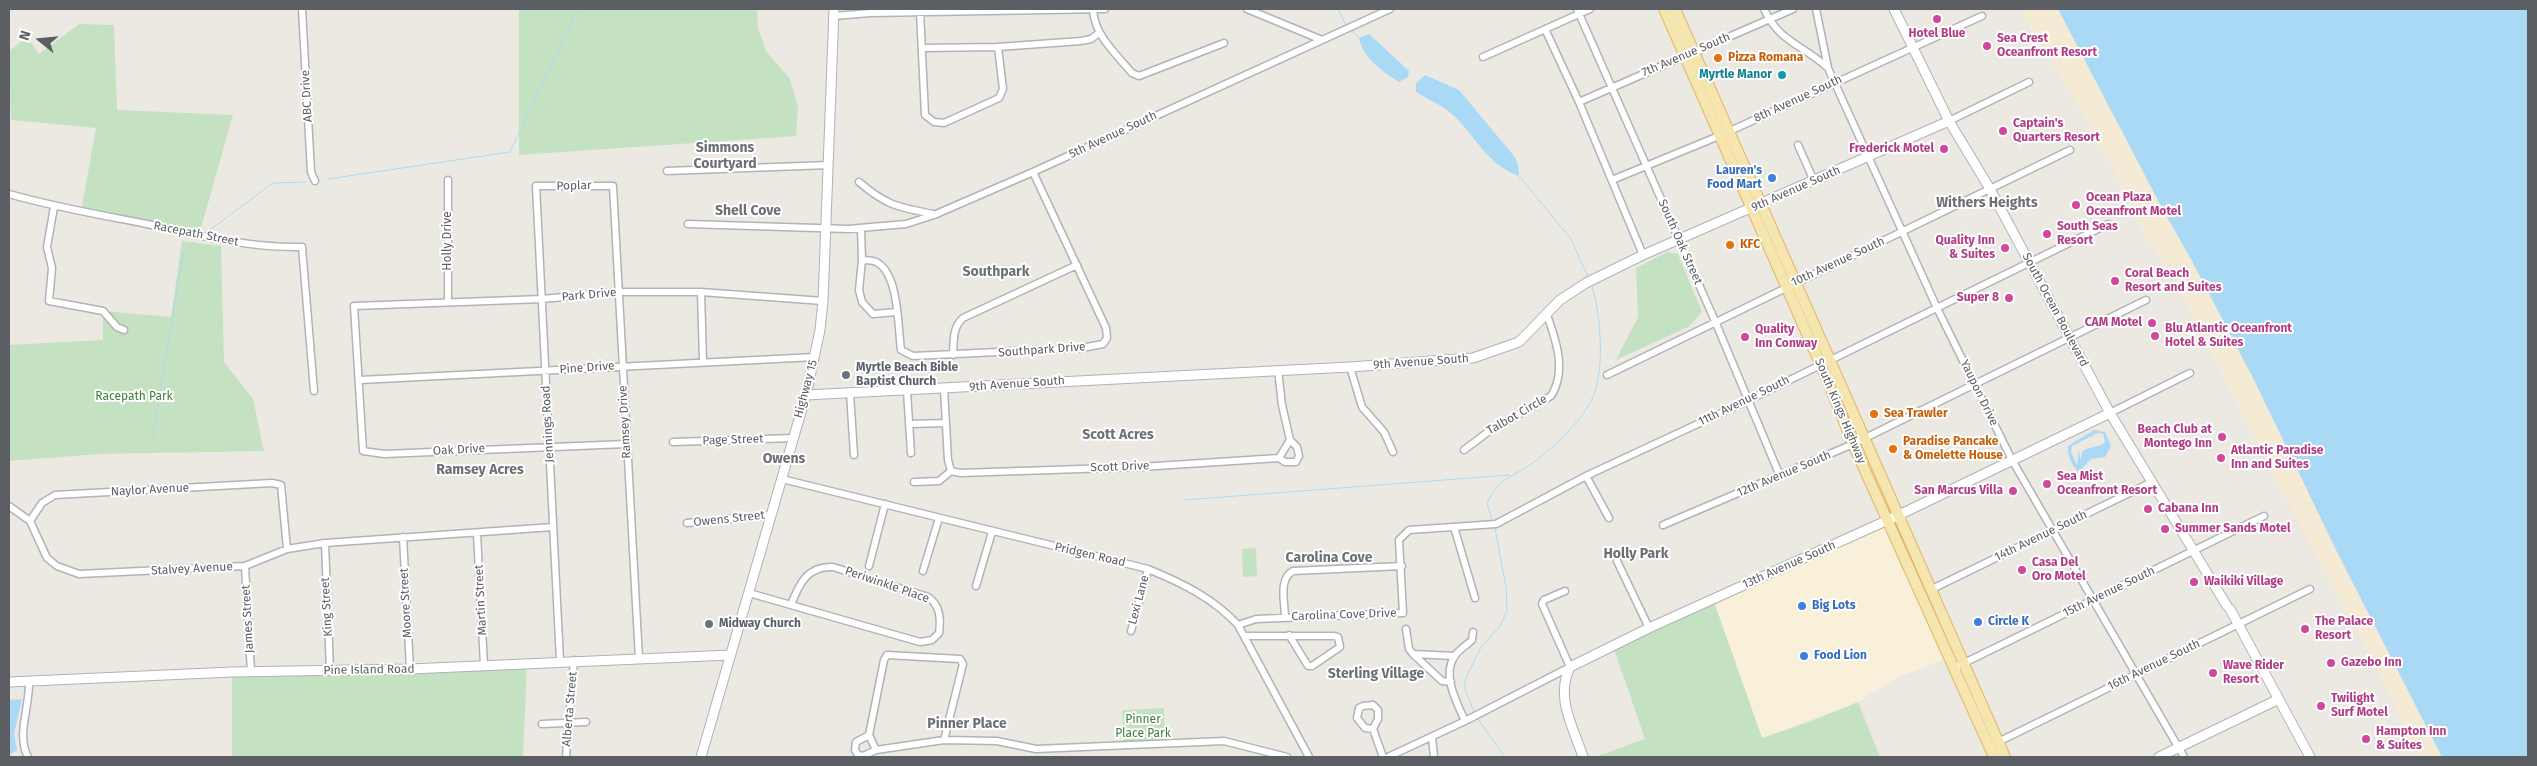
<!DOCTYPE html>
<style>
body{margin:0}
#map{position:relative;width:2537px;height:766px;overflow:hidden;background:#ece9e3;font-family:"Fira Sans",sans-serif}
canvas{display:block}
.frame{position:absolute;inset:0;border:10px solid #5b5e62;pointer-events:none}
.north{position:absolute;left:15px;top:15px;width:50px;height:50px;-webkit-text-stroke:4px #fff;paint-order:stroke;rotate:287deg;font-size:14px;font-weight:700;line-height:20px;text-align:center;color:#5b5e62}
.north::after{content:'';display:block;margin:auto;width:18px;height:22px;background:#5b5e62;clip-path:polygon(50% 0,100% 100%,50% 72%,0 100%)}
</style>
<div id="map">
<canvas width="2537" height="766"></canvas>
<div class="frame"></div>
<div class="north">N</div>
</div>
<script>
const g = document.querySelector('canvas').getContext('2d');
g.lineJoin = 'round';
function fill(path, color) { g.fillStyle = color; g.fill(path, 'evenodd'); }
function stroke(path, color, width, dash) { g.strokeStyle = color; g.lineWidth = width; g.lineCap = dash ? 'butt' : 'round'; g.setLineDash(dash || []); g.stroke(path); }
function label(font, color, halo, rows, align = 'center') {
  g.font = font + ' "Fira Sans",sans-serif'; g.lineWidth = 4; g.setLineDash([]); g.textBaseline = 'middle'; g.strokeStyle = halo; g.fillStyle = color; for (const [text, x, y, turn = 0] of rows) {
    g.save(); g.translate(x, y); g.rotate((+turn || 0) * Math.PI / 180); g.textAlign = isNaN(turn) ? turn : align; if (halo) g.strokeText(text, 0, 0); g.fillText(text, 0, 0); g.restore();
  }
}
const commercial = new Path2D(`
 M1888 521 1949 657 1896 678 1858 702 1762 738 1713 599Z`);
const green = new Path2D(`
 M757 9 758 28 766 51 790 79 798 107 796 136 519 155V10Z
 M79 24 114 25 117 110 233 115 199 235 81 211 96 128 11 120 9 51 27 37 39 54Z
 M182 241 221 246 224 362 253 399 264 451 99 454 9 461V345L103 340V311L171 317Z
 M1667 252 1678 254 1702 312 1688 327 1616 360 1638 317 1636 268Z
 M1256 548 1257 576 1243 577 1242 549Z
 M1713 599 1762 738 1812 721 1858 702 1880 757H1595L1645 739 1613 646Z
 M527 663 523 757H232V672Z
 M1164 708V744L1124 745 1122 710Z`);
const sand = new Path2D(`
 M2020 9H2058L2163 210 2192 261 2255 382 2338 554 2442 757H2418L2377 668 2283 493 2176 284 2138 223 2117 176 2082 112Z`);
const water = new Path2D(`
 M2058 9H2528V757H2442L2338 554 2255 382 2192 261 2163 210Z
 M1369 34 1409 71 1408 77 1399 82C1384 73 1362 57 1359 38Z
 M1425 75 1459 90 1514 156 1518 164 1519 176C1487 165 1476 136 1452 114 1442 105 1427 99 1416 92V83Z
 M2094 430 2105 432 2111 446 2105 457 2091 459 2079 472C2072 467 2067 454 2068 446ZM2098 433 2103 434 2105 442C2093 452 2079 442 2081 464L2079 449 2077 465 2071 452 2072 446Z
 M22 699 14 734 17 750 11 754 9 753V700Z`);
const stream = new Path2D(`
 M1338 9 1346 25
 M1352 31 1359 38
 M1519 176 1571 239 1588 277
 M328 179 510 152 578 9
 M207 232 273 183 305 182
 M153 436 183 253 195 242
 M1185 500 1509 475
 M1492 520 1487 503C1501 474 1516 477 1538 459 1557 444 1578 424 1590 403 1606 375 1601 316 1592 286
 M1474 712 1465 689V680L1481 647 1500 626 1507 611 1506 587 1495 528
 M1478 719 1505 757`);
const street = new Path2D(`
 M302 9 311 172 315 181
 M1093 9C1094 35 1116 54 1132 73L1139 76 1224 43
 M1247 9 1322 40
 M1577 9 1715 321 1780 476
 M1764 9C1779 42 1803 45 1827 67
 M1816 9 1828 68 1937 308 2012 460 2184 757
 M920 12 925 115 934 122 944 123 999 98 1003 89 998 47
 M834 16 870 13 1105 9
 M1545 29 1579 102 1643 255
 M922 48 998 47 1081 41 1091 39 1099 33
 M1483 57 1590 9
 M1579 102 1793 9
 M1949 121 2029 82
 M1798 145 1814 181
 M667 171 829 165
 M448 180V301
 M1612 180 1719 136 1982 16
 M859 182C887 206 898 207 933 214
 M9 194C54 207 101 215 147 224 199 235 248 248 302 247L314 391
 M54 207 47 247 52 268 49 301 103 311 117 327 124 330
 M688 224 848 229 906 224 934 215 1033 172 1390 9
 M861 229 862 260 859 290 862 302 873 314 897 312
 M862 260C867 260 874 260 878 263 899 276 898 328 901 350L913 356 1082 348 1103 344 1107 338 1106 328 1033 172
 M701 292 703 361
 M953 355C954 341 952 328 963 318L1077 265
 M1350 367 1362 407 1384 432 1393 452
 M1607 375 2070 150
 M360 380 815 357
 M944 389 948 460 951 471 960 473 1141 467 1279 458 1290 440 1282 405 1278 370
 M907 391 911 453
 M850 393 854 455
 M2110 413 2190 373
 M909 424 946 423
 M673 442 793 438
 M626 444 384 454 363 451 354 306 542 299 618 292H701L823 301
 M1464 450 1488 432 1551 396C1567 371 1556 340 1547 315
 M1279 458 1285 462H1296L1299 456 1297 447 1290 440
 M1586 476 1609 518
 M782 479 1148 569C1182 583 1213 598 1238 625L1309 757
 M914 482 939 481 951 471
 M9 506 30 521 47 558 57 566 79 574 245 566 287 549 325 543 553 527
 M30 521 42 503 55 495 272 483 281 485 287 549
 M687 523 771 515
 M1663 525 1853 444 2146 300
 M1454 527 1475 598
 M477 534 484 665
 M403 537 410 669
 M325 543 330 671
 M1617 561 1649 628
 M245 566 251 672
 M869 566 885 504
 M923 571 939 518
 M976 586 992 532
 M1930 590 2152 482
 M749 593 920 642 932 640 939 633C941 618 940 605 928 597L833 567C807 566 799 584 791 605
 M1285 618C1285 603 1278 579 1293 571L1402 566
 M1238 625 1256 619 1403 613 1399 540 1409 530 1496 524 1586 476 1747 401 2108 224
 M1406 629 1409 649 1413 654
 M1131 631 1148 569
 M1244 636H1334L1338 637 1340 647 1312 666H1308L1289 635
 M560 661 536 186H613L639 659
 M1954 668 2264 516
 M1451 682 1442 681 1413 654 1455 656
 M1465 721C1457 703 1442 676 1454 657 1458 650 1467 645 1472 640L1473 632
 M542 724 586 722
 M1373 729 1365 728 1357 718 1359 708 1363 706 1373 705 1378 710V719L1373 729 1383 757
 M869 735 856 742 855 750 858 755 863 756 876 750 944 740 963 664 960 659 887 655 884 660 869 735 876 750
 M1432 737 1434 757
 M944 740 997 741 1036 749 1224 741 1287 757
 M1998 742 2310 589
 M28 757C16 735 30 707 29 681
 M566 757 574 660
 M1388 757 1465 721 1570 667 1542 604 1544 600 1565 591`);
const secondary = new Path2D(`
 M1894 9 1949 121 1990 189 2110 413 2227 606
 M806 395 1350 367 1473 358 1519 342 1560 300 1586 283 1643 255 1949 121
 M2230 609 2310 757
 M9 682 232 672 410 669 730 655
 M701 757 806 395 820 330 823 301 834 9
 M1583 757C1573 726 1555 698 1570 667L1649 628 1899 515 2110 413
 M2159 757 2279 699`);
const primary = new Path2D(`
 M1664 9 1826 377 1853 444 1994 757
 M1675 9 2005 757`);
const markers = [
 [1937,19,5,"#d1479c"],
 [1987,46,5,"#d1479c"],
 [1718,58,5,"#e8710a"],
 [1782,75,5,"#0f9aa8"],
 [2003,131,5,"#d1479c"],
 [1944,149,5,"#d1479c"],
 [1772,178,5,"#3f7fe0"],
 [2076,205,5,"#d1479c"],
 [2047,234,5,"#d1479c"],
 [1730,245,5,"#e8710a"],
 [2005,248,5,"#d1479c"],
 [2115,281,5,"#d1479c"],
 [2009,298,5,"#d1479c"],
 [2152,323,5,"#d1479c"],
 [2155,336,5,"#d1479c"],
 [1745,337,5,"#d1479c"],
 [846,375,5,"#6b7280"],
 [1874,414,5,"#e8710a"],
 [2222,437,5,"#d1479c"],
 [1893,449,5,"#e8710a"],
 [2221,458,5,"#d1479c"],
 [2047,484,5,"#d1479c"],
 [2013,491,5,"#d1479c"],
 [2148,509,5,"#d1479c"],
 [2165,529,5,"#d1479c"],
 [2022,570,5,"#d1479c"],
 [2194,582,5,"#d1479c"],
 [1802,606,5,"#3f7fe0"],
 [1978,622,5,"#3f7fe0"],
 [709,624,5,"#6b7280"],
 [2305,629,5,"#d1479c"],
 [1804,656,5,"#3f7fe0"],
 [2331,663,5,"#d1479c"],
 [2213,673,5,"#d1479c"],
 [2321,706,5,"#d1479c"],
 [2366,739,5,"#d1479c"]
];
const hotelNames = [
 ["Hotel Blue",1937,34,"center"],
 ["Sea Crest",1997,39],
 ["Oceanfront Resort",1997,53],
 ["Captain's",2013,124],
 ["Quarters Resort",2013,138],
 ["Frederick Motel",1934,149,"right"],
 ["Ocean Plaza",2086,198],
 ["Oceanfront Motel",2086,212],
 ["South Seas",2057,227],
 ["Resort",2057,241],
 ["Quality Inn",1995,241,"right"],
 ["& Suites",1995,255,"right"],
 ["Coral Beach",2125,274],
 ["Resort and Suites",2125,288],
 ["Super 8",1999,298,"right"],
 ["CAM Motel",2142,323,"right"],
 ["Blu Atlantic Oceanfront",2165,329],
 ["Hotel & Suites",2165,343],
 ["Quality",1755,330],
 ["Inn Conway",1755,344],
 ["Beach Club at",2212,430,"right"],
 ["Montego Inn",2212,444,"right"],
 ["Atlantic Paradise",2231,451],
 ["Inn and Suites",2231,465],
 ["Sea Mist",2057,477],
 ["Oceanfront Resort",2057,491],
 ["San Marcus Villa",2003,491,"right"],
 ["Cabana Inn",2158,509],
 ["Summer Sands Motel",2175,529],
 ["Casa Del",2032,563],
 ["Oro Motel",2032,577],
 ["Waikiki Village",2204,582],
 ["The Palace",2315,622],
 ["Resort",2315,636],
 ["Gazebo Inn",2341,663],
 ["Wave Rider",2223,666],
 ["Resort",2223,680],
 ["Twilight",2331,699],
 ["Surf Motel",2331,713],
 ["Hampton Inn",2376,732],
 ["& Suites",2376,746]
];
const streetNames = [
 ["7th Avenue South",1686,55,-23],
 ["ABC Drive",307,96,-93],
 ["8th Avenue South",1798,99,-25],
 ["5th Avenue South",1113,135,-25],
 ["Poplar",574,186,-1],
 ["9th Avenue South",1796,189,-24],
 ["Racepath Street",196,234,11],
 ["Holly Drive",448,241,-90],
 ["South Oak Street",1680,242,66],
 ["10th Avenue South",1838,262,-25],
 ["Park Drive",589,295,-5],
 ["South Ocean Boulevard",2055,310,62],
 ["Southpark Drive",1042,350,-4],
 ["9th Avenue South",1421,362,-4],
 ["Pine Drive",587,368,-4],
 ["9th Avenue South",1017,384,-4],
 ["Highway 15",806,389,-75],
 ["Yaupon Drive",1979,393,64],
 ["11th Avenue South",1744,401,-26],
 ["South Kings Highway",1840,411,67],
 ["Talbot Circle",1517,415,-30],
 ["Ramsey Drive",625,422,-93],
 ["Jennings Road",548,424,-93],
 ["Page Street",733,440,-2],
 ["Oak Drive",459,450,-3],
 ["Scott Drive",1120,467,-2],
 ["12th Avenue South",1784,474,-23],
 ["Naylor Avenue",150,490,-3],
 ["Owens Street",729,519,-6],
 ["14th Avenue South",2041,536,-26],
 ["Pridgen Road",1090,555,13],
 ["13th Avenue South",1789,565,-24],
 ["Stalvey Avenue",192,569,-3],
 ["Periwinkle Place",887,585,19],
 ["15th Avenue South",2109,592,-26],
 ["Martin Street",481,600,-93],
 ["Lexi Lane",1139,600,-75],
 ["Moore Street",406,603,-93],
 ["King Street",327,607,-93],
 ["Carolina Cove Drive",1344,615,-2],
 ["James Street",248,619,-93],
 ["16th Avenue South",2154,665,-26],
 ["Pine Island Road",369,670,-1],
 ["Alberta Street",570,709,-85]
];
const foodNames = [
 ["Pizza Romana",1728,58],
 ["KFC",1740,245],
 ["Sea Trawler",1884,414],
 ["Paradise Pancake",1903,442],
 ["& Omelette House",1903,456]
];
const cultureNames = [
 ["Myrtle Manor",1772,75]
];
const shopNames = [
 ["Lauren's",1762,171,"right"],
 ["Food Mart",1762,185,"right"],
 ["Big Lots",1812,606],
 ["Circle K",1988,622],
 ["Food Lion",1814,656]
];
const worshipNames = [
 ["Myrtle Beach Bible",856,368],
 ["Baptist Church",856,382],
 ["Midway Church",719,624]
];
const parkNames = [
 ["Racepath Park",134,397],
 ["Pinner",1143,720],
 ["Place Park",1143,734]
];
const neighbourhoodNames = [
 ["Simmons",725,148],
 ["Courtyard",725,164],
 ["Withers Heights",1987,203],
 ["Shell Cove",748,211],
 ["Southpark",996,272],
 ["Scott Acres",1118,435],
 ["Owens",784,459],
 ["Ramsey Acres",480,470],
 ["Holly Park",1636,554],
 ["Carolina Cove",1329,558],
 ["Sterling Village",1376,674],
 ["Pinner Place",967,724]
];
fill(commercial, '#f9f0da');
fill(green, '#c4e1c2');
fill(sand, '#f5ebd4');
fill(water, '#aad9f5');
stroke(stream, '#aad9f5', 1);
stroke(street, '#b0b3b7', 9);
stroke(secondary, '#afb2b6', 11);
stroke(primary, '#e1b767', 12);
stroke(street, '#fff', 6);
stroke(secondary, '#fff', 9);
stroke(primary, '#f5e5ae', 10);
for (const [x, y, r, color] of markers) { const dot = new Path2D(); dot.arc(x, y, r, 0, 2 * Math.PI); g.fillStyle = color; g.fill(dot); stroke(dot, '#fff', 2); }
label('bold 12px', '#b23c85', '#fff', hotelNames, 'left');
label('12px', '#5b5e62', '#fff', streetNames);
label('bold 12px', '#c56008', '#fff', foodNames, 'left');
label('bold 12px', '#0d838f', '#fff', cultureNames, 'right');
label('bold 12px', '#366cbe', '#fff', shopNames, 'left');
label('bold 12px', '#5b616d', '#fff', worshipNames, 'left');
label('12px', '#3f7e3e', '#fff', parkNames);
label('bold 14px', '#6c7074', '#fff', neighbourhoodNames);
</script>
